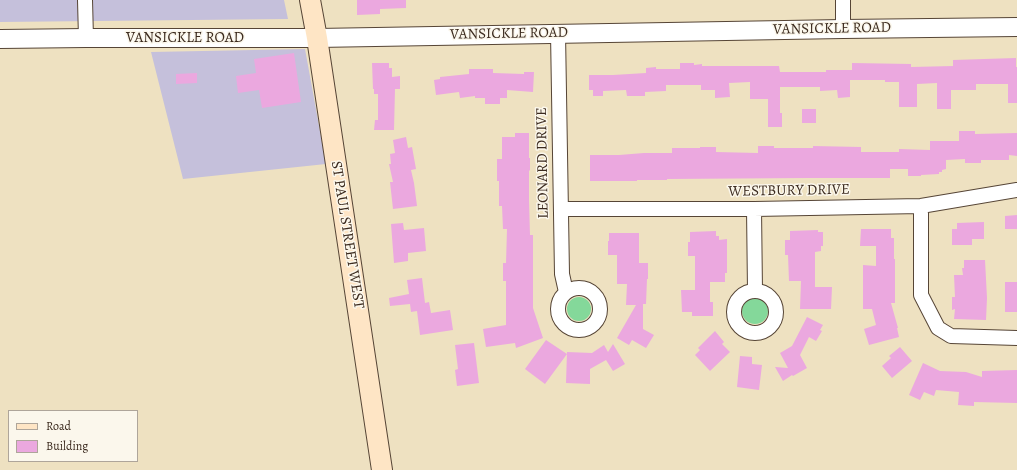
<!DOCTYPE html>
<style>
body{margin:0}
#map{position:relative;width:1017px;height:470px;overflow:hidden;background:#eee1c1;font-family:Alegreya,serif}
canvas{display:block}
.legend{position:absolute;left:8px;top:410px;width:130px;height:52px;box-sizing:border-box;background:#fbf7ec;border:1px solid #aea59a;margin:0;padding:5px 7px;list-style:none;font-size:12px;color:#3b2a1e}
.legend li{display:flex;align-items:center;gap:8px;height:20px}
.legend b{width:20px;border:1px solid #aea59a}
</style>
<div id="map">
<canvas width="1017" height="470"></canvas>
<ul class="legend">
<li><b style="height:5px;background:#fee5c5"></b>Road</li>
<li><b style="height:11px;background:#eba8df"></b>Building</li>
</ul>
</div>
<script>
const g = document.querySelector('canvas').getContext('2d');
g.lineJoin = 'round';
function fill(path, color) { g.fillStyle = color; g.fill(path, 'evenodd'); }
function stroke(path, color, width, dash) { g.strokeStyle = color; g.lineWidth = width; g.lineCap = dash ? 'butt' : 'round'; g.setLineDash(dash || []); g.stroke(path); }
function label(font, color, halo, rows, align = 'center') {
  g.font = font + ' Alegreya,serif'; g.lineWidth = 3; g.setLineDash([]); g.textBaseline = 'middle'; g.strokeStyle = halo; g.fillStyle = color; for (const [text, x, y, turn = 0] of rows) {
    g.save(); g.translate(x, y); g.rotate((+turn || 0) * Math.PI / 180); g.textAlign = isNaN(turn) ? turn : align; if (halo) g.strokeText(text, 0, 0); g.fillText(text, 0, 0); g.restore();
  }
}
const industrial = new Path2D(`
 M0 0H284L288 19 0 22Z
 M305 49 326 164 183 179 151 52Z`);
const green = new Path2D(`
 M567 309a12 12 0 1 1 24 0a12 12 0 1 1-24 0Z
 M742 311a13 13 0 1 1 26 0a13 13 0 1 1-26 0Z`);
const building = new Path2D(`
 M357 0H406V8L380 9V14L357 15Z
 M294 53 301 102 262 108 259 90 238 93 236 76 256 73 254 59Z
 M1016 58V67H1017V103H1008V84H976V90H951V109H937V83L917 84V107H899V82H885V80H850V97L838 98 837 90 820 91V87H780V113H782V127H768V99H750V82L729 83 730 97 715 98V90H701V85H666V91L645 92V96H627L626 90 603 91V96H593V90H589V75H613L646 73V68L656 67V69H680V63H694V65L702 64V66H779L780 72H826V70H852V63L911 64V67L953 66V60Z
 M372 63H389V68H392V77L400 76V89H395L394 130H374L375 120H378V94H374V89H373Z
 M469 69H493V73L524 74V72H534L533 92 507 90V98H500V104H485V98H475V96L460 98 459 92 436 95 434 80 440 79V77L469 74Z
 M197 73V83L176 84V74Z
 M802 109H816V123H802Z
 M959 131H975V134L1017 133V156L1009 155V160H981V163H965V159L946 160V169L942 170V172H939V174L921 175V176H908V169H890V178H807L667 179V180H637V181H590V155H619L644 153H672V148H700V147H716V152L758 153V146H774V148H813V146L861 147V152H899V149L930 150V141H959Z
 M515 133H529V158H530V170L529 171V200L530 235H533V308L543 338 516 348 515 343 486 347 483 329 506 325V281H503V263H506L507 229H503L502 206H499V181H497V159H502V137H515Z
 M406 137 408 148 412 147 416 169 411 170 414 183 417 206 393 209 390 182H393L389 164H391L390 154 395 153 393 140Z
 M1017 215V229H1005V216Z
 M984 222V239H972V245H952V229H957V223Z
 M403 223 404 230 424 228 426 251 408 253V261L394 263 391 224Z
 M861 229H891V238H894V259H895V303H891L898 328H897L899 337 869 345 864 329 876 325 872 309H863V265L876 266V246H860Z
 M818 230V232H823V246H821V251L815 252V287H832L831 309H800L801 281H789L788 255H785V240H790V231Z
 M716 231V236H719V240L727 239V273H725V282H710V302H713V316H692V312H682L681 290H695V256H688V242H690V232Z
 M609 233H639V263H648V279H647L646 304H643V329L654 335 646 348 632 340 629 345 617 338 636 305H626L627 284H617V255H608V241H609Z
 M964 260H985L987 298 986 320 954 319 955 309 952 310V297H955L954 275H963L962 268H964Z
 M422 278 425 303 429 302 431 313 450 310 453 330 420 335 417 311 411 312 410 304 390 306 389 298 409 294 407 280Z
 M1005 282H1017V312H1005Z
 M807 317 823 325 820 330 822 331 816 341 809 337 800 355 807 368 793 376 792 375 783 381 775 367 788 368 780 353 792 346Z
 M715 331 724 342 722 344 730 352 710 371 695 355 700 350 698 348Z
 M546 340 567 354 545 384 525 369Z
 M474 343 479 383 457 386 455 370 458 369 455 345Z
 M613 344 625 364 613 371 606 360 590 369V384L566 383 567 352 592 353 604 345 608 352Z
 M900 347 912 361 892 378 882 366 891 358 889 356Z
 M740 356 752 357V364L762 365 759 390 737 387Z
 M923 363 940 371 966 372 982 377V371L1017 370V403L974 402V406L958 405 959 392 936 390 934 396 924 392 920 400 909 395Z`);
const minor = new Path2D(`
 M85 0 86 38
 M843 0V29
 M558 33 562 274 566 292
 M921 206V295L938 328 951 336 1017 338
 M561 209H754L921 206 1017 190
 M754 209 755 291
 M558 309a21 21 0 1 1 42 0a21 21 0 1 1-42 0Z
 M734 312a21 21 0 1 1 42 0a21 21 0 1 1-42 0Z`);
const tertiary = new Path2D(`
 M0 39 86 38H317L843 29 1017 27`);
const secondary = new Path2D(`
 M310 0 317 38 382 470`);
const streetNames = [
 ["VANSICKLE ROAD",832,29,-1],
 ["VANSICKLE ROAD",509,34,-1],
 ["VANSICKLE ROAD",185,38],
 ["LEONARD DRIVE",543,163,-91],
 ["WESTBURY DRIVE",789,191,-1],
 ["ST PAUL STREET WEST",347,235,81]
];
fill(industrial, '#c5c0db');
fill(green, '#84d89a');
fill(building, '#eba8df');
stroke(minor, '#564536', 16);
stroke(tertiary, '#564536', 20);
stroke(secondary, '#564536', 22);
stroke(minor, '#fff', 14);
stroke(tertiary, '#fff', 18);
stroke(secondary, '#fee5c5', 20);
label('15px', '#3b2a1e', '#fbf7ec', streetNames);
</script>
